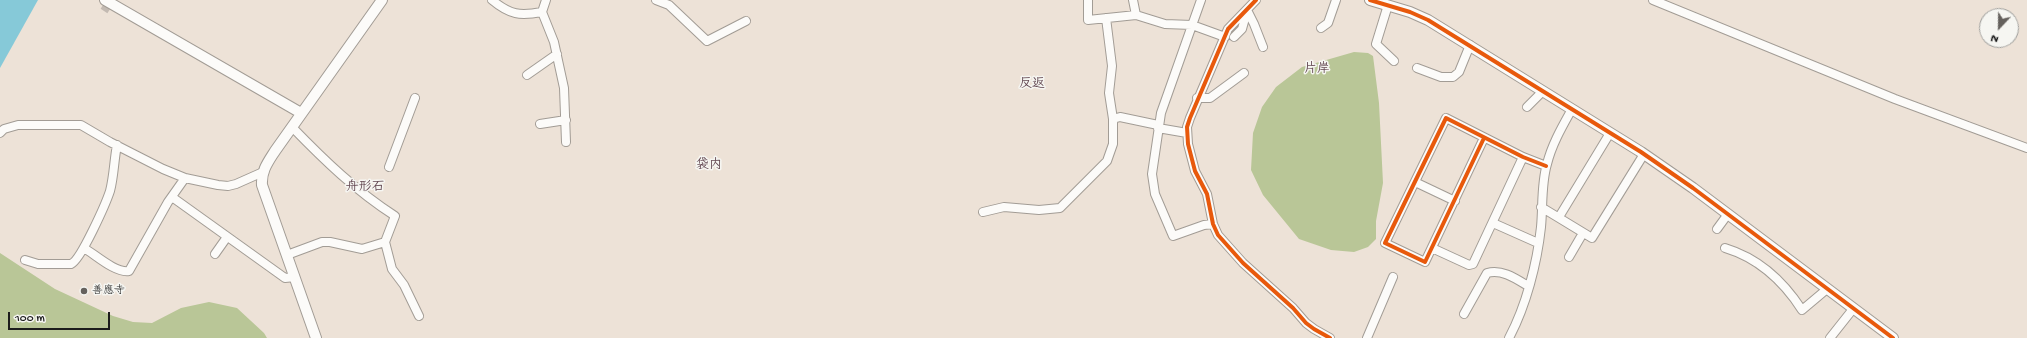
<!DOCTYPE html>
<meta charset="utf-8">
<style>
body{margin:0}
#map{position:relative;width:2027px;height:338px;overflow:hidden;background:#ede2d7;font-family:"Gochi Hand",sans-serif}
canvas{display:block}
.north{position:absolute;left:1979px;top:8px;width:40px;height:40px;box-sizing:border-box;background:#f6f6f2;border:1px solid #9f9f9c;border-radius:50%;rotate:202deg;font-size:11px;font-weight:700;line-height:16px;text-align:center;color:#1c1c1c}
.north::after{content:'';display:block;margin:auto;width:14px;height:18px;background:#65615d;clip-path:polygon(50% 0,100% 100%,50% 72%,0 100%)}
.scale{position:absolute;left:8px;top:312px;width:102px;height:18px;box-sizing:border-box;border:2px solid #1c1c1c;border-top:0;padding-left:5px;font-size:12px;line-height:14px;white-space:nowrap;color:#1c1c1c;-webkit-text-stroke:3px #f6f6f2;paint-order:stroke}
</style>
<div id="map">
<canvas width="2027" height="338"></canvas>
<div class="north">N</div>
<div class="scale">100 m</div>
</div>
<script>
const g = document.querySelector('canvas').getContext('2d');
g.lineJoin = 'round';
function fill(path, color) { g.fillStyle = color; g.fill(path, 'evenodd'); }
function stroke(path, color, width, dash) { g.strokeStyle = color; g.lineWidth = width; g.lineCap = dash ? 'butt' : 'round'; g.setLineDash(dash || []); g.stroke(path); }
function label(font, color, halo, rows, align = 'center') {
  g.font = font + ' "Gochi Hand","Klee One",sans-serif'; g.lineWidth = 3; g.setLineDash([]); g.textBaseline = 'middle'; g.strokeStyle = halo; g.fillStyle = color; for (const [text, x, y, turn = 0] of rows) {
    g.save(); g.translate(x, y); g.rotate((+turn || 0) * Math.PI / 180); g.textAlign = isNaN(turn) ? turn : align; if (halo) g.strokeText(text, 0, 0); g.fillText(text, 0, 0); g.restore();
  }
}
const forest = new Path2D(`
 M1354 52 1368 53 1373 56 1379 103 1383 183 1376 221V239L1368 247 1354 252 1331 250 1299 239 1263 195 1251 170 1253 133 1262 107 1276 87 1302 67Z
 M0 253 55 289 113 316 133 322 152 323 181 308 209 302 237 308 264 333 267 338H0Z`);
const water = new Path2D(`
 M0 0H38L0 68Z`);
const minorTunnel = new Path2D(`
 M104 11 111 0`);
const minor = new Path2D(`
 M492 0C510 15 520 16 542 12
 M546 0 542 12 554 42 564 88 566 142
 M656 0 669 5 707 41 746 21
 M1088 0V20L1136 15 1165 24 1192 25 1225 37
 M1133 0 1136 15
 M1201 0 1161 113 1152 174 1155 194 1173 236 1204 225 1213 224
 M1256 0 1228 29 1190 118 1187 127 1188 144 1195 171 1207 194 1213 224 1218 235 1243 263 1293 308 1306 323 1314 329 1330 338
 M1653 0 1895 99 2027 148
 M1388 5 1376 44 1394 61
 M1247 10 1254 24 1263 47
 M1106 18 1112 66 1109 93 1113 119
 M1321 28 1328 23 1336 0
 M1234 37 1242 29 1247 11
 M1417 68 1441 77H1453L1459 72 1470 45
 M527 75 557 54
 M1197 98H1210L1244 73
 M1527 107 1543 91
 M540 124 566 120
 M292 127C324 160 356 191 395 216L385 242 392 269 404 285 419 316
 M1158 128 1187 133
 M0 133 4 129 18 125H81L110 142 163 169 185 178 218 185 228 186 236 184 263 172
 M1484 138 1425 262 1385 243 1446 118 1523 157 1546 166
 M389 167 415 98
 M1415 182 1455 201
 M172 197 285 278 295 277
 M1541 207 1592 238 1644 154
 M983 212 1004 207 1039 210 1060 208 1107 161 1113 144V119L1120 117 1158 125
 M1559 217 1610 133
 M1493 223 1538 243
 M1717 229 1728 214
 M84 248C96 255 115 273 129 271L168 202 185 178
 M1432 248 1469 265 1473 264 1523 157
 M1725 248C1758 258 1784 282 1802 310L1827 289
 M215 254 227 237
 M287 255 322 242H330L362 249 385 242
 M1569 257 1583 233
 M25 260 38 264H71C81 260 106 203 110 191 114 176 114 160 117 145
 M1464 314 1487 273C1502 269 1515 278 1528 286
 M1367 338 1393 277
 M1509 338C1526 306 1537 264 1541 227 1543 206 1541 184 1547 164 1552 144 1562 127 1572 109
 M1830 338 1853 309`);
const tertiary = new Path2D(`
 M105 0 301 113
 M1370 0 1410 12 1428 20 1641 152 1693 188 1893 338
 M316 338 262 185C261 171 268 162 275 151L382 0`);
const cycleway = new Path2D(`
 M1256 0 1228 29 1190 118 1187 127 1188 144 1195 171 1207 194 1213 224 1218 235 1243 263 1293 308 1306 323 1314 329 1330 338
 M1370 0 1410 12 1428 20 1641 152 1693 188 1893 338
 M1484 138 1425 262 1385 243 1446 118 1523 157 1546 166`);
const markers = [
 [84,291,4,"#65615d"]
];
const poiNames = [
 ["善應寺",92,291]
];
const quarterNames = [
 ["片岸",1317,70],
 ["反返",1032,85],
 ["袋内",709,166],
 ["舟形石",365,188]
];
fill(forest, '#b9c697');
fill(water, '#86c9d8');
stroke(minorTunnel, '#c3bab2', 8, [8, 4]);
stroke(minor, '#a29c95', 10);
stroke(tertiary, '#a29c95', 12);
stroke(minor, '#fcfbf9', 8);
stroke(tertiary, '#fcfbf9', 10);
stroke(cycleway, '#e8590c', 4);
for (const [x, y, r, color] of markers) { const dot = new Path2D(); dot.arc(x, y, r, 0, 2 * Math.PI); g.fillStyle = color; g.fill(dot); stroke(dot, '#f6f6f2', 1.5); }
label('11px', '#1c1c1c', '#f6f6f2', poiNames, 'left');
label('bold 13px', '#634852', '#f6f6f2', quarterNames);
</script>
